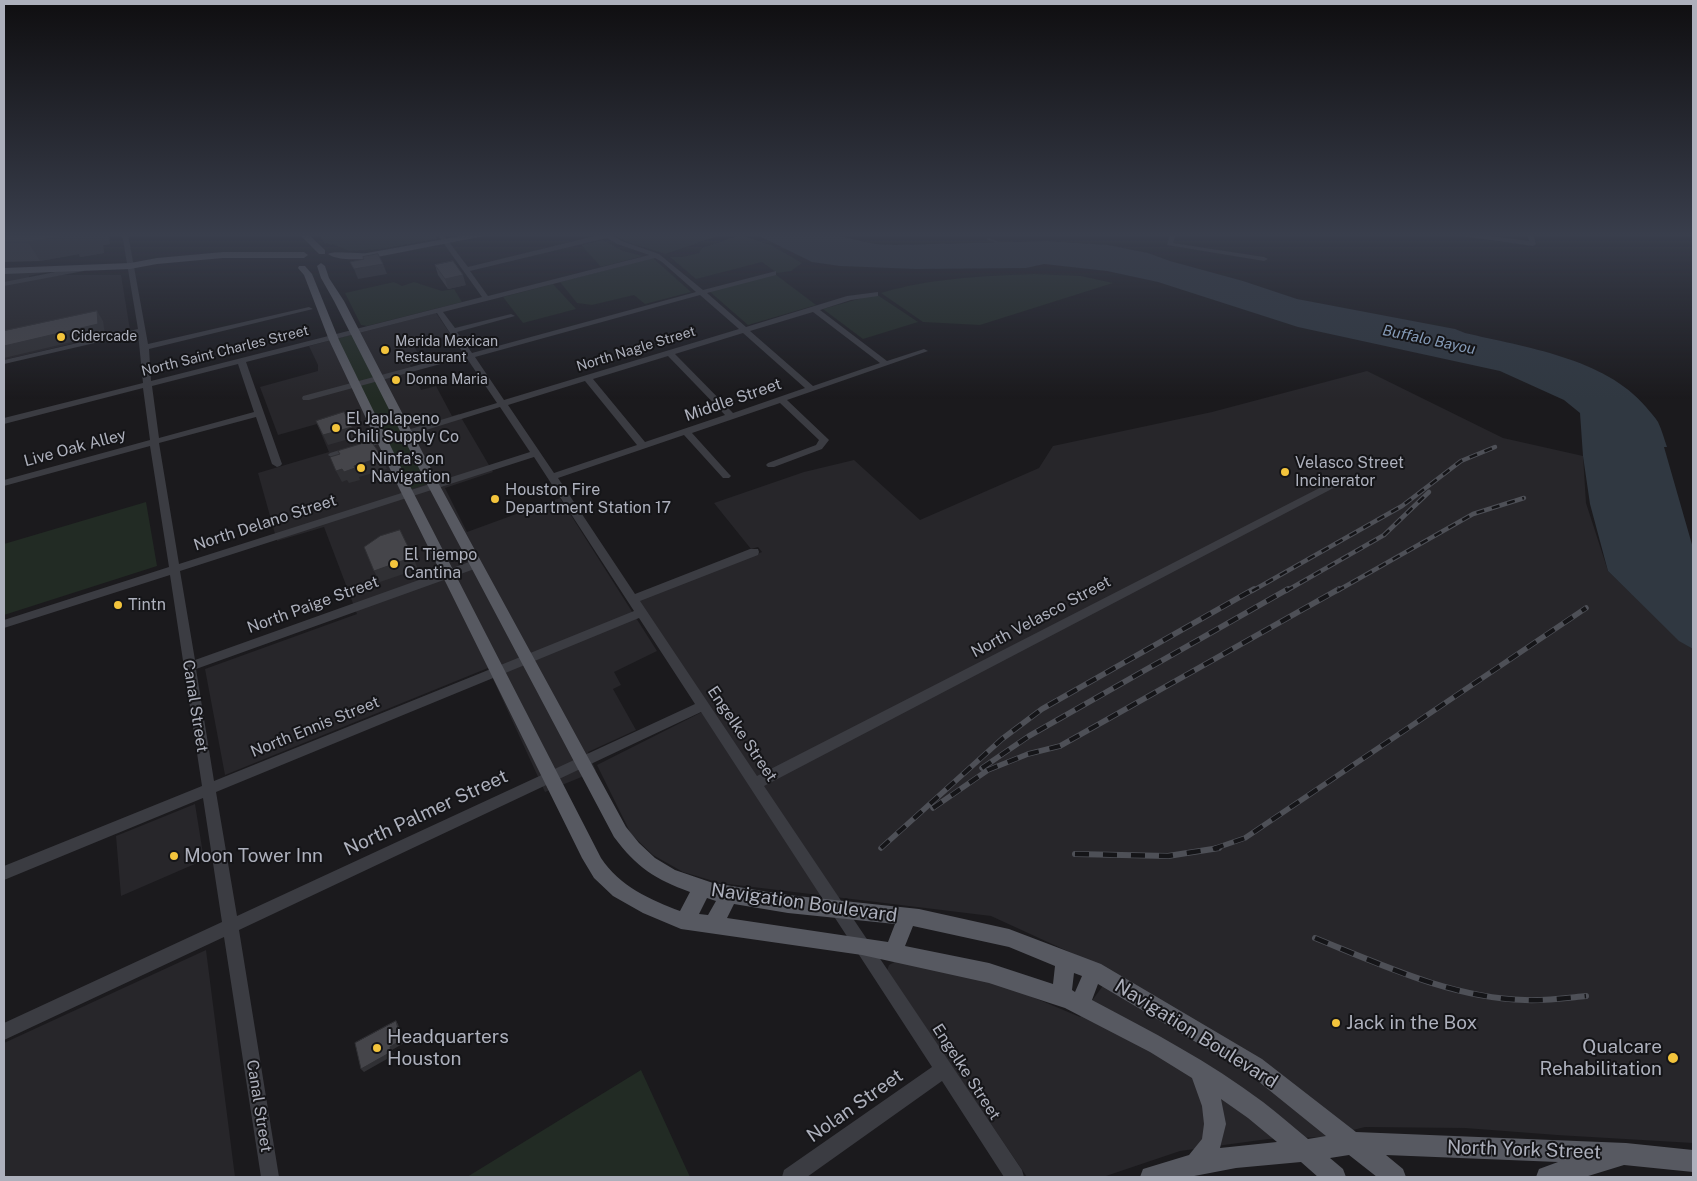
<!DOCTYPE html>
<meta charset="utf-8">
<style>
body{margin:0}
#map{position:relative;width:1697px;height:1181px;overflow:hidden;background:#1b1a1d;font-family:"Public Sans",sans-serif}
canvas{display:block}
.frame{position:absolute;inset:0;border:5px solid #adb0bc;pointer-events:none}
</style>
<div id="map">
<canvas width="1697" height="1181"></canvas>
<div class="frame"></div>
</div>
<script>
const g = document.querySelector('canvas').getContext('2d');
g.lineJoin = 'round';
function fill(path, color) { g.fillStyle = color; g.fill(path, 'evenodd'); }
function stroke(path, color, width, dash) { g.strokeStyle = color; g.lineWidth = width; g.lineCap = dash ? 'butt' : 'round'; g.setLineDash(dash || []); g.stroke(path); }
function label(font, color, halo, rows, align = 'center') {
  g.font = font + ' "Public Sans",sans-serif'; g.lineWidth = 4; g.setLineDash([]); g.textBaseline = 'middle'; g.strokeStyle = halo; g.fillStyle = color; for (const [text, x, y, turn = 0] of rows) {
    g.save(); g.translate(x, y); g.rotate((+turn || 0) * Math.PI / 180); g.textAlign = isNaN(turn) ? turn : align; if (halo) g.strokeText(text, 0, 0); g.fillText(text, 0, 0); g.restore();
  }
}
const built = new Path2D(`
 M52 271 29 276V280L61 275H121L130 330 4 360V272Z
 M436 313 451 335 413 345 423 361 410 365 421 390 436 386 452 416 459 414 493 472 445 488 467 532 560 498 657 651 614 672 621 685 613 689 636 730 588 752 596 771 545 792 488 668 225 775 205 669 357 614 324 527 277 541 258 473 329 452 317 424 278 435 260 387 318 371V365L309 346Z
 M1367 371 1503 438 1583 456 1586 503 1608 571 1679 640 1693 649V1143L1557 1135 1465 1128 1365 1127 1325 1137 1268 1139 1180 1151 1103 1177H1027L887 971 889 965 898 960 999 983 1080 1017 1113 972 991 916 720 883 683 872 653 855 631 834 597 765 708 709 636 600 762 552 758 547 751 549 714 503 804 472 854 460 920 520 1039 468 1053 446 1212 412Z
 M195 804 204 860 121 896 116 836Z
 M206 950 235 1177H4V1043Z`);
const green = new Path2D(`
 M319 234H433L437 239 381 249 349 251 335 245 324 243Z
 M613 234H723L666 254 626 242Z
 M740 235 771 245 802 263 791 271 777 273 762 262 696 279 670 257H683L699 253 702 248Z
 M603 240 623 251 643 256 601 267 581 245Z
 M653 258 691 292 645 304 634 295 592 305 577 303 560 282Z
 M775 274 816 305 748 325 709 291Z
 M1034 274 1081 276 1113 283 980 325 923 322 881 293C931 278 982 276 1034 274Z
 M394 282 402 286 414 282 442 291 454 289 462 302 367 326 361 325 345 293Z
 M553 284 576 309 523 323 503 297Z
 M876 294 918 322 863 339 823 309Z
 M352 335 429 483 411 489 337 339Z
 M146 502 157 566 4 615V544Z
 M641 1070 690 1177H467Z`);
const water = new Path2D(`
 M755 234H829L875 244 895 245 1047 241 1108 245 1148 253 1170 261 1243 281 1297 299 1455 329 1465 333C1524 347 1605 358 1646 407 1650 412 1655 417 1658 422 1662 430 1664 439 1667 447H1664L1693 548V649L1679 641 1608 571 1590 504 1583 456 1580 413 1564 400 1500 371 1298 327 1158 282 1107 271 1044 264 1026 268 916 269 840 266 812 262Z`);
const stream = new Path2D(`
 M988 239 999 243`);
const minor = new Path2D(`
 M122 234H128L148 344 309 307 313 309 149 349 151 381 482 297 437 234H443L468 267 603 234H610L622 241 659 254 703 290 776 271V275L707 293 746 327 847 296 878 292V296L851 300 820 310 887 361 924 349 928 351 787 400 827 438 829 440 822 449 774 467H768L766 465 768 463 816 445 819 440 780 403 692 433 729 474 731 476 729 478H723L684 435 558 478 635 594 750 549H758L759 552 758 555 640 601 757 776 1339 478H1345L1347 480 1345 482 764 786 1022 1170 1024 1177H1004L942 1081 807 1177H782L784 1170 932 1067 701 712 239 930 279 1177H261L224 937 4 1040V1023L222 922 203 798 4 880V866L202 786 170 575 4 628V620L169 567 150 446 4 486V480L150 440 143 388 4 424V418L143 383 138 333 4 364V360L138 329ZM607 238 617 244 649 255 488 296 470 271ZM655 258 662 262 696 292 472 353 457 332 515 316 511 314 455 328 443 312ZM700 295 739 329 504 400 475 357ZM813 312 880 363 813 386 750 331ZM437 313 463 353 303 396 302 398 303 400H309L466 357 497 403 404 431 402 433 407 436 410 435 500 407 530 452 179 564 159 443 256 417 272 464 277 467 280 466 282 464 246 362ZM743 333 805 388 733 413 675 354ZM668 356 725 415 645 442 593 379ZM238 364 254 412 159 438 152 386ZM585 381 637 445 554 473 508 405ZM534 457 634 611 214 781 196 669 480 567 481 564 476 560 472 561 195 660 180 571ZM639 618 695 704 237 916 216 792Z
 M1170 234H1176L1173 243 1264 257 1268 259 1264 261 1167 245Z
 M1459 234H1475L1529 241 1527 234H1533L1536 244 1533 246 1462 236Z
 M81 267 85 269 84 271 4 286V282Z
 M382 437 387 440 385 442 333 458 328 455 330 453Z`);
const major = new Path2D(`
 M299 234H308L325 250V254H319Z
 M472 234H488L484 236 367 259C355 259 338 261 328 254 333 250 357 254 367 253Z
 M223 252H304L308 255 304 258H223L157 264 130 269 4 274V268L130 263 157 258Z
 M321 263 325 266 329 278 344 301 440 486 626 827 639 843 655 858 675 870 713 883 788 895 919 909 1009 929 1101 964 1262 1059 1356 1132 1626 1143 1693 1150V1172L1624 1165 1585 1177H1536L1539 1169 1558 1162 1386 1155 1403 1169 1406 1177H1377L1349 1155 1330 1158 1343 1169 1346 1177H1318L1301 1162 1236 1168 1189 1177H1140L1143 1169 1189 1155 1202 1139 1204 1124 1202 1106 1192 1078 1150 1052 1065 1008 989 983 862 955 681 929 643 913 613 896 594 878 582 858 399 488 329 340 304 275 298 268 299 266H305L312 274 339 340 411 488 601 858C619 886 651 900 680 911L690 892C655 879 637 868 614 837L428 486 334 301 321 278 317 266ZM707 898 716 901 708 915 699 914ZM734 904 788 913 895 924 888 942 727 918ZM913 926 1009 947 1055 966 1053 984 989 963 905 946ZM1074 973 1082 976 1075 992 1072 990ZM1098 984 1248 1073 1326 1136 1308 1139C1293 1127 1279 1114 1263 1102 1210 1062 1151 1031 1092 1000ZM1221 1099 1248 1118 1277 1142 1220 1148 1226 1124Z`);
const railFar2 = new Path2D(`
 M1252 591 1402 506 1461 461 1495 447
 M1286 591 1384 535 1429 492
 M1337 591 1473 514 1524 498`);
const railFar1 = new Path2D(`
 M982 768 1029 736 1288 589
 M933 808 988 770 1028 754 1060 746 1339 589
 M881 848 1002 739 1042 709 1254 589
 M1213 849 1245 838 1586 608`);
const rail = new Path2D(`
 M1075 854 1168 856 1219 848
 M1315 938C1382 965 1452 998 1525 1000 1545 1001 1566 998 1586 996`);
const wall = new Path2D(`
 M4 234 110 244 103 245 104 253 80 257 79 254 40 261 4 262Z
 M435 265 466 285 448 289 438 275Z`);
const shadedWall = new Path2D(`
 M91 234H109L110 244 103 245 104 253 80 257 79 254 40 261 28 242 69 235Z
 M383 264 387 274 358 279 354 269Z
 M463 275 466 285 448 289 445 279Z
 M97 311 103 321 105 334 4 358V346Z
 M352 427 356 437 328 445 323 435Z
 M382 457 387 469 359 477 360 480 349 483 347 480 342 482 336 471Z
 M413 557 418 569 380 582 374 571Z
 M396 1021 398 1024 404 1043 392 1050 394 1055 364 1072 361 1069 390 1047Z`);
const building = new Path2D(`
 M4 234H91L69 237V235L28 242H4Z
 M378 254 383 264 354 269 350 262 364 259 363 257Z
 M453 261 463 275 445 279 435 265Z
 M97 311 98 324 4 346V331Z
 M344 412 352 427 323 435 316 421Z
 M371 441 382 457 354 466 355 468 344 472 342 469 336 471 330 457 340 454 338 451Z
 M400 530 413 557 374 571 364 547 380 536Z
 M396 1021 401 1040 390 1047 391 1052 361 1069 355 1043Z`);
const markers = [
 [61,337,5,"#f3c43c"],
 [385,350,5,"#f3c43c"],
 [396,380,5,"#f3c43c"],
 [336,428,5,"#f3c43c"],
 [361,468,5,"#f3c43c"],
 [1285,472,5,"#f3c43c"],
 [495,499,5,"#f3c43c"],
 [394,564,5,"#f3c43c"],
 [118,605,5,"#f3c43c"],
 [174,856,5,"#f3c43c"],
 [1336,1023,5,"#f3c43c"],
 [377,1048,5,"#f3c43c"],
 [1673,1058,6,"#f3c43c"]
];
const farPoinames = [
 ["Cidercade",71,337],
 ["Merida Mexican",395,342],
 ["Restaurant",395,358],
 ["Donna Maria",406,380]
];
const farStreetnames = [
 ["North Nagle Street",636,349,-17],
 ["North Saint Charles Street",225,351,-14]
];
const farWaternames = [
 ["Buffalo Bayou",1429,340,12]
];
const streetNames = [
 ["Middle Street",733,400,-19],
 ["Live Oak Alley",75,448,-15],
 ["North Delano Street",265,523,-18],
 ["North Paige Street",313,605,-20],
 ["North Velasco Street",1041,617,-28],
 ["Canal Street",195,706,81],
 ["North Ennis Street",315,727,-22],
 ["Engelke Street",742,734,56],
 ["Engelke Street",966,1072,57],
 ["Canal Street",259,1106,81]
];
const poiNames = [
 ["El Japlapeno",346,419],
 ["Chili Supply Co",346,437],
 ["Ninfa’s on",371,459],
 ["Navigation",371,477],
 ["Velasco Street",1295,463],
 ["Incinerator",1295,481],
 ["Houston Fire",505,490],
 ["Department Station 17",505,508],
 ["El Tiempo",404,555],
 ["Cantina",404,573],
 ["Tintn",128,605]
];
const nearStreetnames = [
 ["North Palmer Street",426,813,-25],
 ["Navigation Boulevard",804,903,8],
 ["Navigation Boulevard",1196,1034,32],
 ["Nolan Street",855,1106,-35],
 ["North York Street",1524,1150,2]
];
const nearPoinames = [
 ["Moon Tower Inn",184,856],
 ["Jack in the Box",1346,1023],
 ["Headquarters",387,1037],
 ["Houston",387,1059],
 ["Qualcare",1662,1047,"right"],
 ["Rehabilitation",1662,1069,"right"]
];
fill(built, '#27262a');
fill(green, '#222b24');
fill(water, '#303841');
stroke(stream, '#303841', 2);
fill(minor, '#3b3c42');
fill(major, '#575961');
stroke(railFar2, '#4e5057', 4.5);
stroke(railFar1, '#4e5057', 5.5);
stroke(rail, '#4e5057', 6);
stroke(railFar2, '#151518', 2.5, [8]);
stroke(railFar1, '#151518', 4, [11]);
stroke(rail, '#151518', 4.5, [14]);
fill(wall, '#3b3b40');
fill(shadedWall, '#303034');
fill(building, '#45454a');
stroke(building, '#303034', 1);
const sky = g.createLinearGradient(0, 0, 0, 399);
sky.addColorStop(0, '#0f0e10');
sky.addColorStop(0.59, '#393e4c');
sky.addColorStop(1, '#393e4c00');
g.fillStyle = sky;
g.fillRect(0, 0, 1697, 399);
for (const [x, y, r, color] of markers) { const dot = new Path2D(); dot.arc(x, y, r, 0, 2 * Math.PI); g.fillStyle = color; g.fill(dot); stroke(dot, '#151518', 2); }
label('14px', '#adb0bc', '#151518', farPoinames, 'left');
label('14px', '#adb0bc', '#151518', farStreetnames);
label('italic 15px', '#859bb7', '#151518', farWaternames);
label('16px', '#adb0bc', '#151518', streetNames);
label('16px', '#adb0bc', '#151518', poiNames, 'left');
label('19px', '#adb0bc', '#151518', nearStreetnames);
label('19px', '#adb0bc', '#151518', nearPoinames, 'left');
</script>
